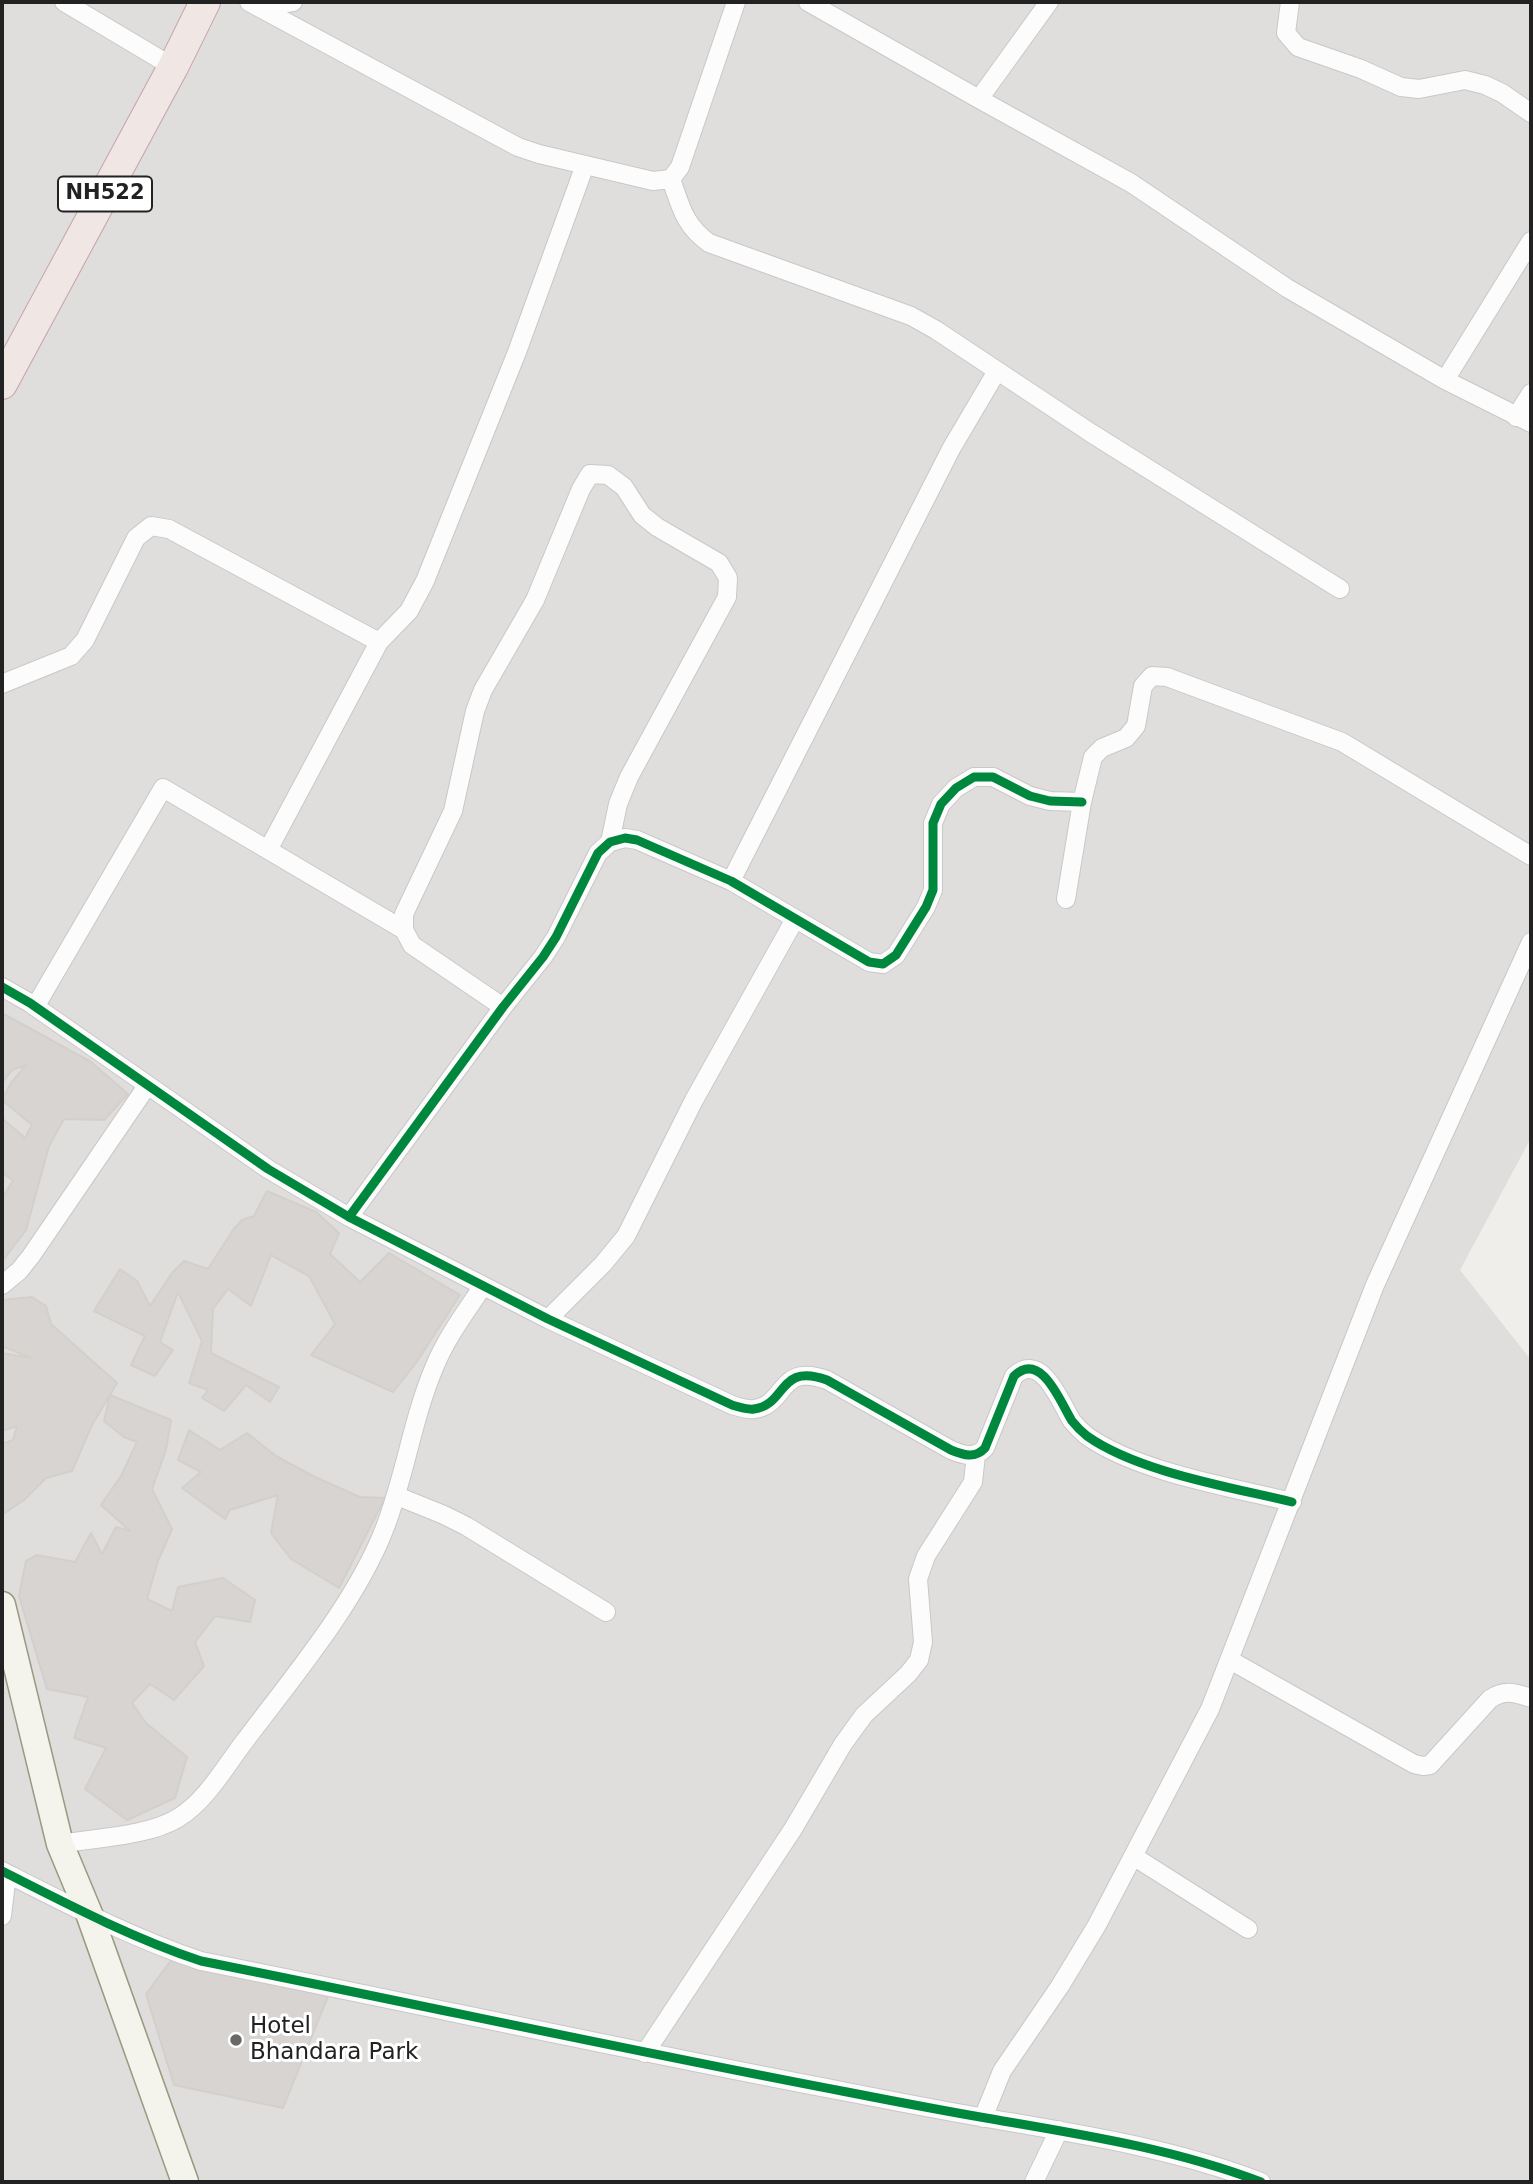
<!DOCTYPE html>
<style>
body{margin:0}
#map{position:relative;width:1533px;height:2184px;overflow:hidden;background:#f0eeeb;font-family:"DejaVu Sans",sans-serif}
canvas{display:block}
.frame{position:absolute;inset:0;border:4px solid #222;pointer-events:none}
</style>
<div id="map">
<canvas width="1533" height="2184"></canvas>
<div class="frame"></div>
</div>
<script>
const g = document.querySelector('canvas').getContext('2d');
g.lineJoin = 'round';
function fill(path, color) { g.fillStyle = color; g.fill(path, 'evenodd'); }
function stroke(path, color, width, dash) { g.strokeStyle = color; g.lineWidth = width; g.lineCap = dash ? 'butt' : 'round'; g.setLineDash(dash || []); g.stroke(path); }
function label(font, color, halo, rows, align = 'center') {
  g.font = font + ' "DejaVu Sans",sans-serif'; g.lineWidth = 6; g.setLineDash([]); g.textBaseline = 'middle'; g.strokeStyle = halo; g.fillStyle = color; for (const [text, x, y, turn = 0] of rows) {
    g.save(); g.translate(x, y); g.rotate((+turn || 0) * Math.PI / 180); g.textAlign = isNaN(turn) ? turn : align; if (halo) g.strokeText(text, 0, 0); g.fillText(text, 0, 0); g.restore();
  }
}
const residential = new Path2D(`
 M2 2H1531V1138L1460 1270 1531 1360V2182H2Z`);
const building = new Path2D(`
 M2 1013 91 1062 128 1094 104 1120 64 1119 49 1146 26 1230 2 1262V1199L13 1180 2 1173V1118L25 1138 32 1125 2 1100 11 1083 26 1065 12 1070 2 1083Z
 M267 1191 316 1212 339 1233 330 1254 360 1282 389 1253 460 1295 416 1363 393 1392 311 1355 335 1324 309 1276 271 1255 251 1306 228 1289 213 1309 211 1353 279 1387 270 1402 246 1385 224 1411 202 1398 208 1390 189 1383 202 1341 178 1292 160 1342 173 1350 155 1376 131 1365 145 1336 94 1311 120 1269 137 1281 150 1306 172 1273 184 1261 208 1269 233 1230 242 1220 254 1216Z
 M32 1297 46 1306 51 1324 117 1383 92 1425 72 1471 46 1478 24 1500 2 1515V1444L13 1440 17 1426 2 1431V1353L31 1358 2 1346V1300Z
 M110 1395 171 1420 166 1450 152 1489 172 1529 158 1561 147 1599 172 1611 178 1587 223 1578 255 1600 250 1622 215 1616 195 1642 204 1666 174 1700 150 1684 132 1703 146 1723 187 1757 175 1798 127 1820 85 1789 106 1748 74 1738 88 1697 47 1689 19 1596 26 1561 37 1555 75 1562 91 1533 102 1554 116 1527 130 1531 101 1505 121 1476 137 1442 124 1437 104 1421Z
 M189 1430 220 1450 247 1433 276 1456 315 1477 360 1497 385 1498 339 1588 291 1559 271 1533 278 1495 230 1510 225 1519 182 1488 201 1472 178 1460Z
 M172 1959 329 1994 283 2108 174 2085 146 1994Z`);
const minor = new Path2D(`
 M64 2 173 67
 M249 2 518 147 539 154 653 181 671 179 680 167 736 2
 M808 2 979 99 1131 183 1287 288 1445 380 1531 423
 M1290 2 1286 33 1298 47 1361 69 1401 87 1419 89 1465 80 1485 85 1502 93 1531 113
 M260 7 293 2
 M979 99 1049 2
 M671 179C681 207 684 225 709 243L911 316 936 330 1091 433 1340 589
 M1445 380 1531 241
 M1516 417 1531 393
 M2 684 71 656 85 640 136 538 151 526 169 529 379 642
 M268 850 379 642 409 611 425 581 517 352 585 165
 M731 881 951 449 997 371
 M1066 899 1082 802 1093 757 1102 748 1126 738 1136 726 1143 686 1152 676 1167 677 1342 742 1531 856
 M2 987 30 1003 268 1169 349 1217 548 1319 732 1405C739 1407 747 1410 754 1409 787 1405 778 1362 827 1380L951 1450C963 1455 975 1459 985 1448L1014 1376C1042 1350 1061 1404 1072 1421 1076 1426 1082 1432 1087 1436 1138 1472 1230 1487 1292 1502
 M35 1007 163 788 404 930
 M503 1007 412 945 404 930V914L453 811 475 711 483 690 535 600 581 489 590 474 608 475 624 487 642 515 657 527 719 563 728 578 727 597 629 777 618 804 610 842
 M349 1217 503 1007 543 957 556 937 598 853 610 842 625 838 637 840 731 881 869 962 883 964 896 955 926 907 933 890V823L941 804 956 788 974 777H993L1030 796 1050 801 1082 802
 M2 1285 19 1271 31 1256 147 1086
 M548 1319 603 1264 626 1236 694 1100 795 919
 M397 1496 444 1515 466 1526 606 1612
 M1230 1660 1414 1764 1423 1766 1430 1765 1490 1699C1505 1689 1515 1693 1531 1698
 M60 1844C95 1838 149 1836 178 1818 206 1801 225 1767 244 1742 292 1678 355 1604 384 1530 405 1477 412 1420 434 1368 446 1338 465 1313 483 1286
 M1133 1856 1248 1929
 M2 1871C67 1904 132 1938 201 1961 417 2004 631 2051 847 2092 893 2101 939 2110 986 2118 1079 2134 1172 2148 1261 2182
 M2 1916 7 1874
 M645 2053 793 1829 843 1744 864 1715 908 1674 919 1660 923 1642 918 1579 926 1556 973 1482 976 1455
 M983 2118 1002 2071 1060 1986 1097 1925 1210 1709 1375 1285 1531 942
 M1034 2182 1059 2130`);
const secondary = new Path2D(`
 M2 1605 60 1844 90 1916 185 2182`);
const trunk = new Path2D(`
 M2 384 173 67 205 2`);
const cycleway = new Path2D(`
 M2 987 30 1003 268 1169 349 1217 548 1319 732 1405C739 1407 747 1410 754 1409 787 1405 778 1362 827 1380L951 1450C963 1455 975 1459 985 1448L1014 1376C1042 1350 1061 1404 1072 1421 1076 1426 1082 1432 1087 1436 1138 1472 1230 1487 1292 1502
 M349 1217 503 1007 543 957 556 937 598 853 610 842 625 838 637 840 731 881 869 962 883 964 896 955 926 907 933 890V823L941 804 956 788 974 777H993L1030 796 1050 801 1082 802
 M2 1871C67 1904 132 1938 201 1961 417 2004 631 2051 847 2092 893 2101 939 2110 986 2118 1079 2134 1172 2148 1261 2182`);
const markers = [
 [236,2040,7,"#6a6968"]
];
const shields = [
 [105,194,94]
];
const shieldNames = [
 ["NH522",105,194]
];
const poiNames = [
 ["Hotel",250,2027],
 ["Bhandara Park",250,2053]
];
fill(residential, '#dfdedc');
fill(building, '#d7d4d2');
stroke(building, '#d3d0cc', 2);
stroke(minor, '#c9c8c7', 20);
stroke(secondary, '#999a82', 29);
stroke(trunk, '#c5a2ac', 32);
stroke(minor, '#fdfcfc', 18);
stroke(secondary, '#f4f4ed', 26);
stroke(trunk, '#f0e6e4', 30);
stroke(cycleway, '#00873e', 9);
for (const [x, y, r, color] of markers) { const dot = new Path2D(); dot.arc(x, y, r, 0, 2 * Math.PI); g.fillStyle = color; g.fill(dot); stroke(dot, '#fff', 2.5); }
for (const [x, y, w] of shields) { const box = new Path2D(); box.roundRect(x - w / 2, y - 17.5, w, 35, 5); g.fillStyle = '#fff'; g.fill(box); stroke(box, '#222', 2); }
label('bold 21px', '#222', null, shieldNames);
label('23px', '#222', '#fff', poiNames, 'left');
</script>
